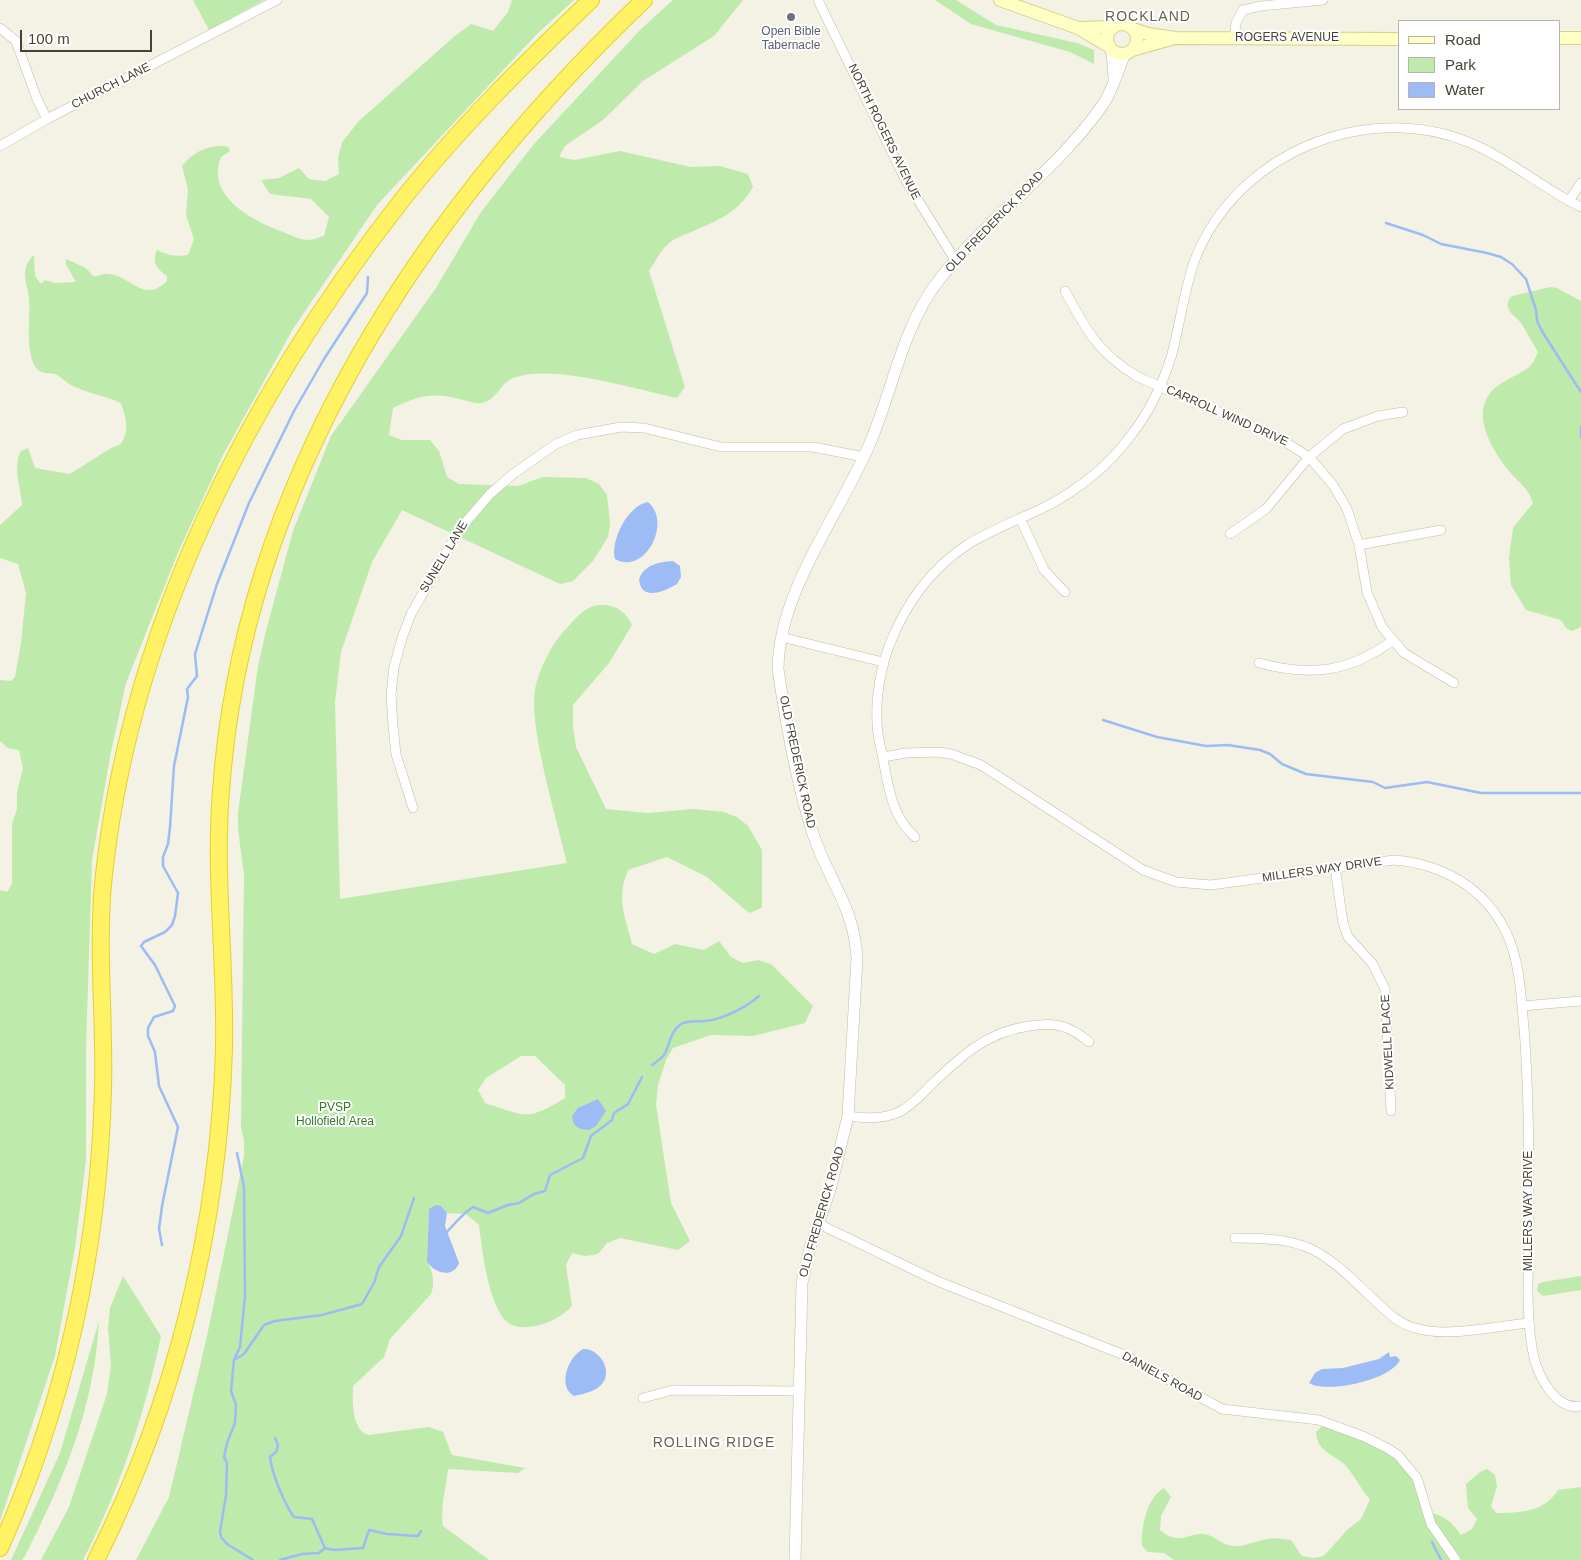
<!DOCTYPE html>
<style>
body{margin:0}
#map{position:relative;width:1581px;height:1560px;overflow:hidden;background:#f3f2e4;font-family:Arial,sans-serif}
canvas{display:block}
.legend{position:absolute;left:1398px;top:20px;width:162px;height:90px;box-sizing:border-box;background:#fff;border:1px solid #b5b4ae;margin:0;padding:6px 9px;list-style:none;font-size:15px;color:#464334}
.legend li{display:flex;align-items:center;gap:10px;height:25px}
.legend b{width:25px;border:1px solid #b5b4ae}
.scale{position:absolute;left:20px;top:30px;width:132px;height:22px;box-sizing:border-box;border:2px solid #464334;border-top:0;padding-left:6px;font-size:15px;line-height:18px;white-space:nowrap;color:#464334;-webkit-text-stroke:4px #fff;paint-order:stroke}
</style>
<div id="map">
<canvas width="1581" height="1560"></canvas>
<ul class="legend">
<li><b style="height:6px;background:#ffffc3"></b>Road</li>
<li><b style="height:14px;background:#beeaab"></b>Park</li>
<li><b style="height:14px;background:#9dbbf4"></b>Water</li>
</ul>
<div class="scale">100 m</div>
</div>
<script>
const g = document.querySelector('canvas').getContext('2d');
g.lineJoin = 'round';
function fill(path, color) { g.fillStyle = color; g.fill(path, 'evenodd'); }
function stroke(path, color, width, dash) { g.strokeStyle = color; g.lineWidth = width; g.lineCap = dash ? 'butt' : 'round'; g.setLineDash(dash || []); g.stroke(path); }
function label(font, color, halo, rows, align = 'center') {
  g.font = font + ' Arial,sans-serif'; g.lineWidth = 4; g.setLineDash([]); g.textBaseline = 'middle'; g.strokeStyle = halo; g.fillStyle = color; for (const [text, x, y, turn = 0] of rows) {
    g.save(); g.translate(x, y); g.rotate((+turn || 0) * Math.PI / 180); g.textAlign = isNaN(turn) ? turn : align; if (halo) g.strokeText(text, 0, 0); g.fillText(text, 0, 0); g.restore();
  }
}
const green = new Path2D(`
 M193 0H264L209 30Z
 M512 0H574L536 35 377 205 293 329 223 455 179 550 126 683 110 757 92 860 86 1047V1160L75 1248 55 1356 0 1521V890L7 892 12 884V824L17 809V793L23 768 19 750 8 748 0 741V680L11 681 15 677 21 643 26 593 18 564 0 558V525L22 505C21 487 13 470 20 452L28 448 35 468 70 474 111 448 121 444C130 431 126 418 121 403 105 396 87 393 71 385 65 382 61 376 55 374 50 373 41 374 37 369 24 353 31 317 29 298 27 280 19 269 34 255L35 276 41 284 45 280 55 283 76 282 66 264V259L86 268 93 276C99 277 103 273 109 274 131 276 144 304 167 281V276C156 268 152 263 157 250 166 255 177 257 188 255L194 239 186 215 188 189 182 166C193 152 211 143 228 147L230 151 221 157C205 197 254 221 283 232 290 235 301 240 309 240 313 240 319 237 324 236L329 217 311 199 270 194 261 180 279 178 299 168 309 179 325 181 339 174 338 158 342 142 359 121 456 35 471 24 493 31 508 12Z
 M673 0H743L714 36 643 81 603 120 565 146 559 157 575 160 620 151 691 167 719 166 748 174 753 187C738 213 717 221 691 232 683 235 673 239 667 245 660 252 655 262 649 271L685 387 677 398C635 389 552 363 513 378 500 383 497 401 481 403 475 404 465 400 459 399 431 392 418 396 393 408L389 435 402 440H430L439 451 447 477 459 484 518 486 543 477 586 478 599 484 607 495 610 523 608 537 593 561 573 581 560 584 402 510 372 562 341 652 335 702 340 899 567 863C558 823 526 720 536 685 541 666 553 641 567 628 576 618 585 606 600 605 616 604 626 612 632 625L609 663 573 705V727L576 747 606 809 648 813 693 809 724 812 737 817 748 826 762 850V908L749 913 707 877 667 857 628 870C616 898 625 916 632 944L654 954 675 944 704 950 719 941 731 957 743 963 758 960 771 964 813 1006 805 1023 753 1036 711 1035 673 1048 666 1060 658 1085 656 1105 671 1203 690 1241 678 1250 620 1238 607 1243 598 1254 585 1256 572 1253 566 1265 572 1306C561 1317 550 1323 535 1326 525 1328 514 1328 506 1321 488 1303 482 1249 479 1225L466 1214 447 1213 441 1206 429 1209 427 1262C433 1270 435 1285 431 1294L390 1339 384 1357 353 1386C352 1401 352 1432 369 1435L429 1427 443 1432 452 1455 525 1468 518 1473 448 1469C446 1488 440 1508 443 1526L489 1560H136L169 1497 207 1336 244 1156V1140L241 1127 244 875 238 829V813L258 666 266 631 293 531 331 436 436 288 481 212 534 144 641 29ZM521 1056H535L565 1085V1098C526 1122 526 1116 485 1103L478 1090 486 1078Z
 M935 0H956L996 25 1077 43 1094 50V64L1070 52 971 24Z
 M1551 287 1557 288 1581 301V627L1572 631 1566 628 1561 620 1526 610 1511 585 1509 558 1513 528 1533 503C1528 487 1519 483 1508 470 1495 453 1475 423 1486 400 1495 380 1520 377 1531 365 1534 362 1536 356 1538 352 1532 342 1527 332 1521 323 1517 317 1509 314 1508 307 1507 302 1509 299 1512 296Z
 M123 1276 161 1336C145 1413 120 1489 83 1560H41L69 1507 107 1394 111 1365 108 1328 110 1308Z
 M1581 1276V1290L1543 1296 1537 1291 1538 1284 1543 1282Z
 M99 1321C94 1410 64 1478 25 1556L22 1560H11L60 1453Z
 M1323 1425C1353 1434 1395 1449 1412 1478 1418 1487 1420 1501 1422 1511 1440 1513 1451 1520 1461 1535L1472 1529 1477 1519 1468 1508 1466 1484 1480 1472 1487 1469 1495 1475 1497 1486 1491 1506 1496 1513C1521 1513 1544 1512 1558 1490L1581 1487V1560H1174L1164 1553 1148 1552 1142 1546C1141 1527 1147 1497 1164 1488L1171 1497 1161 1516 1160 1530C1180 1547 1189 1532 1204 1534 1216 1536 1221 1545 1233 1546 1244 1547 1256 1541 1267 1539 1275 1537 1283 1539 1291 1540L1302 1556 1314 1558 1324 1556 1347 1530 1361 1519 1370 1499C1360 1489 1356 1477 1346 1466 1335 1454 1317 1453 1316 1432Z`);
const water = new Path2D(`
 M648 502C673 523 644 576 615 559 610 541 628 505 648 502Z
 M673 561 680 566 681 577 677 584C665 591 642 602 639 580 643 565 659 562 673 561Z
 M598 1099 606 1111 596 1126 589 1130C578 1129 573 1127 572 1116L578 1108Z
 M436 1205 441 1206 447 1213 445 1226 459 1263C453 1279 435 1273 427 1262L429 1209Z
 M583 1349C600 1348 615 1373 600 1386 594 1392 582 1394 574 1396 557 1386 568 1357 583 1349Z
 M1389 1352 1390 1357 1396 1356 1400 1360C1391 1380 1327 1394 1309 1383L1315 1373 1322 1369 1343 1368 1379 1359Z`);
const stream = new Path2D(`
 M1386 223 1423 235 1441 244 1487 253 1501 257 1512 264 1526 279 1536 310 1537 321 1543 333 1581 392
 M1581 427V437
 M1103 720 1157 737 1206 746 1228 745 1260 750 1270 754 1282 764 1306 774 1373 782 1385 788 1427 782 1481 793H1581
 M652 1065C656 1062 661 1059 664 1055 670 1045 670 1031 681 1024 688 1020 696 1022 703 1021 720 1021 747 1007 759 996
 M237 1153 244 1187 245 1296 240 1347 234 1360 231 1391 236 1405 235 1423 227 1443 224 1457 227 1463 226 1496 220 1531 221 1537 227 1544 253 1560
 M447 1232C454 1224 465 1212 473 1207L488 1213 508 1205 519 1203 534 1194 545 1191 550 1175 583 1158 591 1136 612 1120 614 1113 628 1104 642 1077
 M162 1245 159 1229 162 1206 178 1127 159 1086 155 1052 148 1036V1028L154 1017 173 1011 175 1006 155 965 141 946 144 942 165 932 172 925 175 916 178 893 163 866V857L168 844 170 827 174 766 188 697 187 689 197 676 195 654 217 584 249 503 294 411 324 359 367 293 368 277
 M236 1359 244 1354 264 1325 275 1321 322 1315 362 1304 374 1283 379 1267 401 1236 414 1198
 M275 1438 278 1445 276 1452 270 1457C272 1474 284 1503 294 1517L312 1519 325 1548
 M1432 1542 1441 1560
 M325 1548 334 1550 363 1548 369 1530 387 1534 418 1536 421 1531
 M280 1560 302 1554 319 1553 325 1548`);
const minor = new Path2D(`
 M818 0 905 179 955 260
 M0 28 16 41 37 99 47 119
 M1234 38 1236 23 1243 10 1261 6 1323 0
 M0 146 47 119 277 0
 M1569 201 1581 183
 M1065 291C1086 330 1099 354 1138 377L1277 437 1309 457 1333 485 1347 509 1359 545 1367 592 1382 627 1404 653 1454 683
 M1020 518 1044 570 1065 592
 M1230 534 1266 509 1309 457 1343 429 1378 416 1403 412
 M1359 545 1441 530
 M781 637 883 662
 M1259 663C1311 677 1349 672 1392 641
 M883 757 906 753 938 752 951 754 981 765 1143 870 1176 882 1211 885 1394 860C1442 864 1484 887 1506 932 1520 961 1521 996 1524 1028 1529 1093 1529 1158 1529 1224 1529 1266 1525 1311 1533 1353 1537 1374 1555 1411 1581 1406
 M413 808 396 754 393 726 391 695 394 667 402 638 411 614 459 530 490 494 513 474 556 444 577 435 621 427 644 428 721 447H813L864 457
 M915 837C888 813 888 778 880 745 873 713 878 677 889 646 905 605 930 569 967 545 992 529 1021 519 1047 506 1079 489 1107 467 1129 438 1148 414 1163 384 1172 354 1180 323 1184 292 1194 262 1234 155 1363 100 1468 142 1508 158 1542 188 1581 207
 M1335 867 1343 923 1348 937 1372 963 1385 989 1391 1111
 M1522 1006 1581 1001
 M848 1116C867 1118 883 1120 901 1111 912 1105 921 1095 930 1086 960 1057 986 1032 1029 1026 1055 1022 1069 1025 1089 1042
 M819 1224 937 1281 1124 1355 1222 1409 1319 1420 1365 1437 1387 1448 1398 1455 1417 1478 1431 1524 1456 1560
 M1235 1238C1306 1238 1319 1247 1369 1295 1383 1308 1396 1323 1415 1328 1446 1338 1496 1326 1529 1323
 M643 1398 673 1390 799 1391`);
const tertiary = new Path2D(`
 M1112 51 1114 77
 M795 1560 802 1283 810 1248 830 1190 848 1116 857 958C854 906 828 880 813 834 796 782 786 723 778 669 779 590 839 516 870 443 893 390 902 327 939 280 988 217 1058 170 1104 103 1113 89 1118 70 1125 54`);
const secondary = new Path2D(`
 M1000 0 1078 28 1107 45
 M1107 39a15 15 0 1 1 30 0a15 15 0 1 1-30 0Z
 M1078 28 1112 27
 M1133 29 1148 34 1175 38 1400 39
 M1560 38H1581
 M1132 50 1171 39`);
const motorway = new Path2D(`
 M0 1548C65 1404 99 1248 103 1090 105 1022 97 952 103 884 128 632 247 397 402 200 459 128 525 63 591 0
 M96 1560C176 1401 219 1227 224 1048 226 962 214 877 221 791 243 479 424 210 644 0`);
const markers = [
 [791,17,5,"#6b7280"]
];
const worshipNames = [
 ["Open Bible",791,32],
 ["Tabernacle",791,46]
];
const streetNames = [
 ["ROGERS AVENUE",1287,38],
 ["CHURCH LANE",111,86,-27],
 ["NORTH ROGERS AVENUE",884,132,64],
 ["OLD FREDERICK ROAD",995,222,-46],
 ["CARROLL WIND DRIVE",1227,416,24],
 ["SUNELL LANE",444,557,-59],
 ["OLD FREDERICK ROAD",797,762,78],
 ["MILLERS WAY DRIVE",1322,870,-8],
 ["KIDWELL PLACE",1388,1042,-93],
 ["MILLERS WAY DRIVE",1529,1211,-90],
 ["OLD FREDERICK ROAD",822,1212,-74],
 ["DANIELS ROAD",1162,1377,29]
];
const parkNames = [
 ["PVSP",335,1108],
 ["Hollofield Area",335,1122]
];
const neighbourhoodNames = [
 ["ROCKLAND",1148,17],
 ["ROLLING RIDGE",714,1443]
];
fill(green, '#beeaab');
fill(water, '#9dbbf4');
stroke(stream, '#9dbbf4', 2.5);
stroke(minor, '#bfbda7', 10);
stroke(tertiary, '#bfbda7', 12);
stroke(secondary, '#d2d18f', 14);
stroke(motorway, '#e6cf2c', 18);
stroke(minor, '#fff', 9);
stroke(tertiary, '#fff', 11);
stroke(secondary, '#ffffc3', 12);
stroke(motorway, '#fff264', 16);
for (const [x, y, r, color] of markers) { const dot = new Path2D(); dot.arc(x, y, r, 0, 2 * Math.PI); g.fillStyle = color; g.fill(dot); stroke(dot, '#fff', 2); }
label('12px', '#5b616d', '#fff', worshipNames);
label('12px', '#464334', '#fff', streetNames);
label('12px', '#2f7b24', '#fff', parkNames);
g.letterSpacing = '1px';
label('14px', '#69644b', '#fff', neighbourhoodNames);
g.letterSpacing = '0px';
</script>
